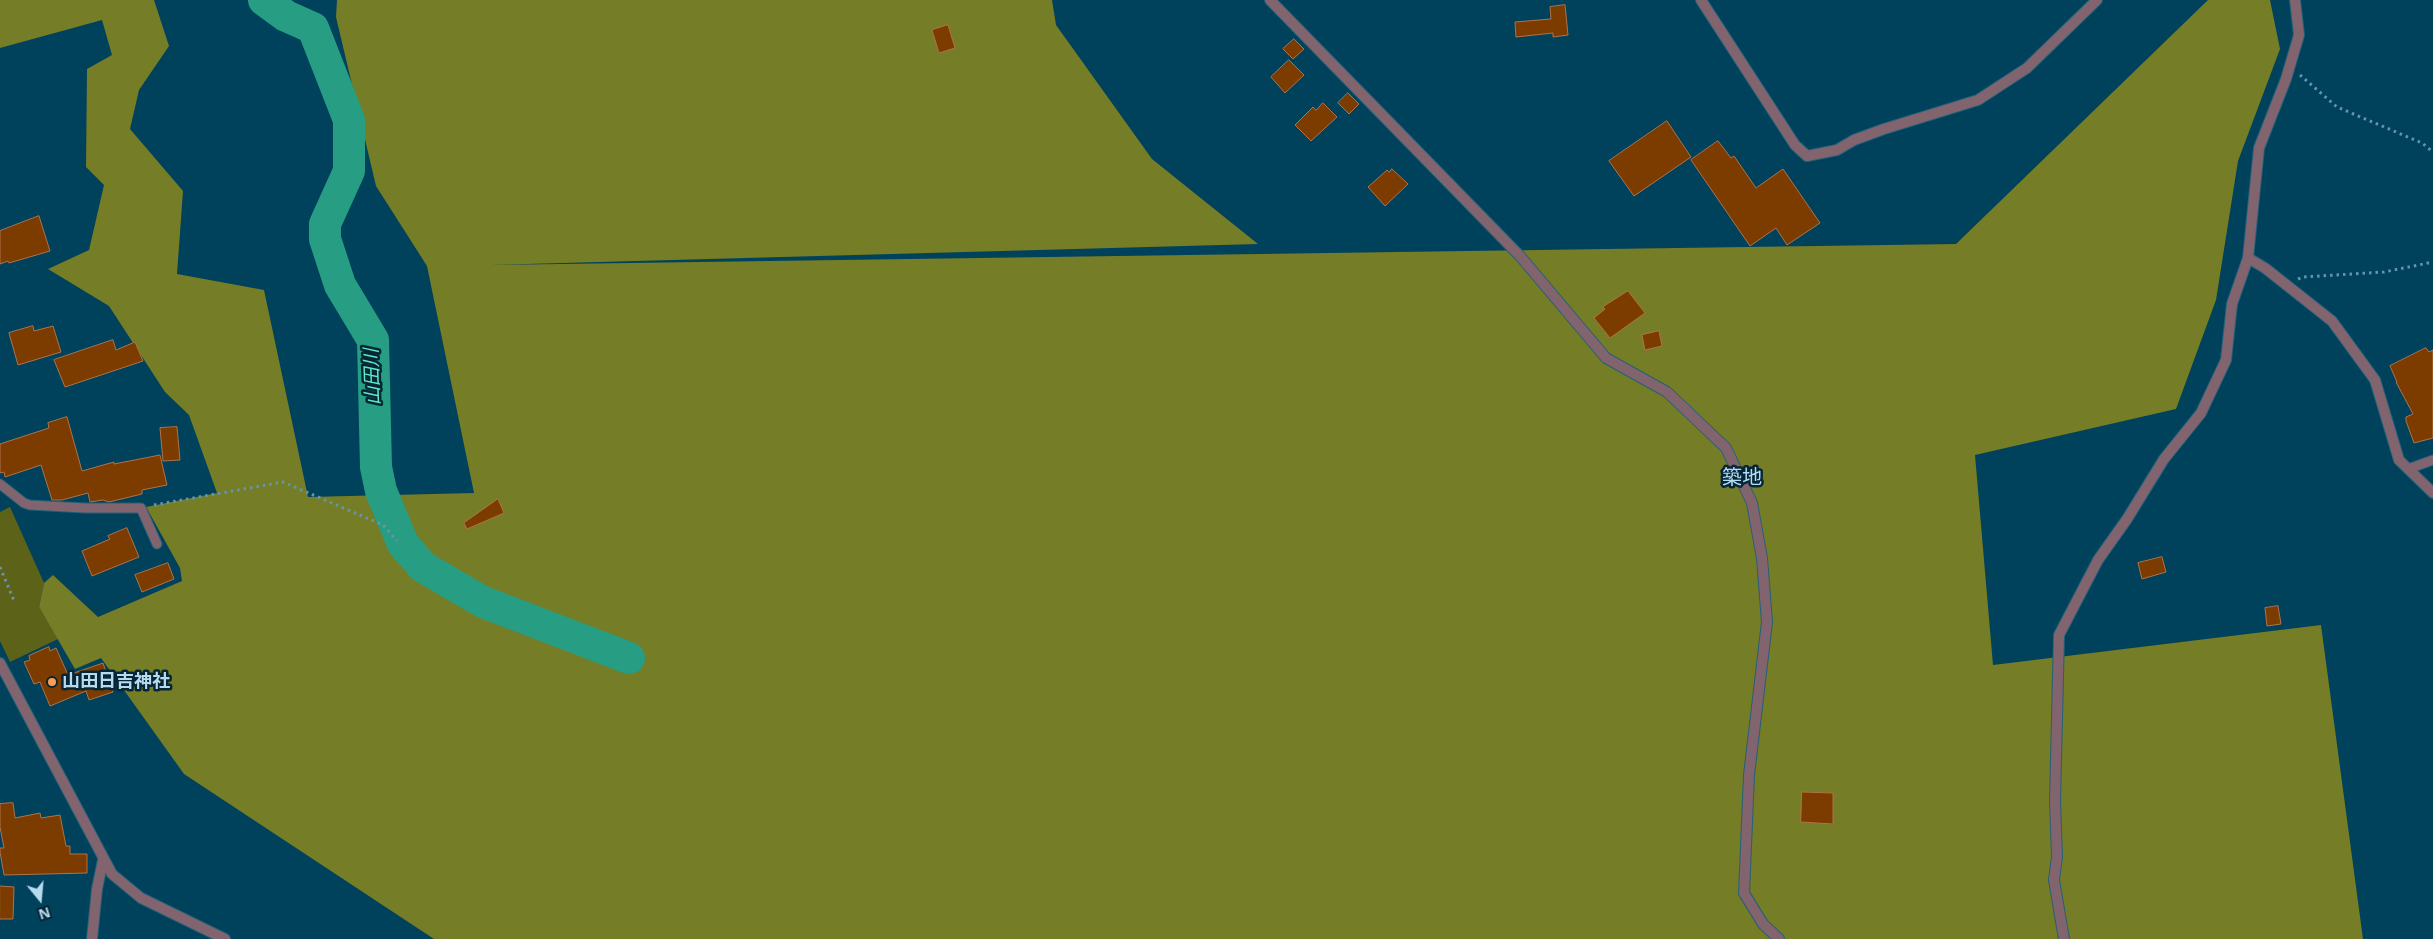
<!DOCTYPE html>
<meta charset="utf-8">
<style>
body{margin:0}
#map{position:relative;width:2433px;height:939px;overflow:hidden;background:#00415c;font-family:"Open Sans",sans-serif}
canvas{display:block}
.north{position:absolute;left:15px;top:874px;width:50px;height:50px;-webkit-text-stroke:4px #062636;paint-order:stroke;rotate:163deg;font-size:14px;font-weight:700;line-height:20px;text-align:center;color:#b7daee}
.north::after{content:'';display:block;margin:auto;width:18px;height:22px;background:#b7daee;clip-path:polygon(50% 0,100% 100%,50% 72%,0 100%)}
</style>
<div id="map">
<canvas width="2433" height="939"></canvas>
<div class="north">N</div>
</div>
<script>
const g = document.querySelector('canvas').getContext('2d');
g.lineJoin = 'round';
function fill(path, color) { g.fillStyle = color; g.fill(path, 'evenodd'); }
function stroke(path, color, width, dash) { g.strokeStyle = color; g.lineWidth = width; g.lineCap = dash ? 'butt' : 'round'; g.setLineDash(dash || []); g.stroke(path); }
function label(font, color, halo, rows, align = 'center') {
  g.font = font + ' "Open Sans","Noto Sans JP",sans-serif'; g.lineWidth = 5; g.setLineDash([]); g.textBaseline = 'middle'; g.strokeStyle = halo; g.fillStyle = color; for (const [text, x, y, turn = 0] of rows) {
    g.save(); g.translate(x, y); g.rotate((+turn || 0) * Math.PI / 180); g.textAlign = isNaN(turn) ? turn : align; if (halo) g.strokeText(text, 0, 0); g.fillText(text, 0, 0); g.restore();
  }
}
const green = new Path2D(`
 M10 507 44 583 39 607 58 639 10 662 0 641V512Z`);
const forest = new Path2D(`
 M0 0H154L169 46 139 90 130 129 183 191 177 274 264 290 308 497 474 493 427 266 376 186 336 17 337 0H1052L1056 25 1152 159 1258 244 490 265 1956 244 2208 0H2270L2280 49 2238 161 2216 300 2176 409 1975 455 1993 665 2321 625 2363 939H434L184 774 101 658 75 669 39 607 44 583 53 575 98 617 182 581 180 568 146 507 217 493 189 415 165 392 109 306 48 269 89 250 104 185 86 167 87 69 112 55 102 20 0 48Z`);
const river = new Path2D(`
 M264 0 286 16 313 28 349 120V171L325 224V239L340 285 373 340 376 467 381 491 403 544 423 567 483 602 629 658`);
const building = new Path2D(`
 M1565 5 1568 35 1553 37V33L1516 37 1515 22 1551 19 1550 7Z
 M948 25 955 48 939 53 932 30Z
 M1294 39 1304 49 1293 59 1283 49Z
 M1289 60 1304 75 1285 93 1271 77Z
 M1348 93 1359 104 1349 114 1338 103Z
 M1323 103 1337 117 1311 141 1295 125 1313 107 1316 110Z
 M1667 121 1691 157 1634 196 1609 161Z
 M1718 141 1731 158 1734 156 1756 188 1783 169 1820 223 1787 245 1776 228 1750 246 1691 160Z
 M1392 169 1408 184 1385 206 1368 187 1387 170 1389 172Z
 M39 216 50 251 9 263 8 261 0 264V231Z
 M1628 291 1645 313 1610 338 1594 318 1605 309 1603 307Z
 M33 326 34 331 53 326 61 352 18 365 9 333Z
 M1659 331 1662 346 1645 350 1642 335Z
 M113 340 116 350 135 342 143 361 65 387 54 360Z
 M2426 348 2429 352 2433 350V438L2414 443 2406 421V417L2413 414 2396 382H2397L2390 366Z
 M67 417 82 471 114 462V464L160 455 167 485 142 490V494L109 502 103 500 90 502 88 493 62 500H52L41 465 5 477 4 472 0 473V444L49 428 48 423Z
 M177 427 180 460 163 461 160 428Z
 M498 499 504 513 467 529 464 523Z
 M127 528 139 557 92 576 82 551 110 539 108 536Z
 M2162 557 2166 572 2142 579 2138 563Z
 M168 563 174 579 142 592 135 575Z
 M2278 606 2281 624 2267 626 2265 608Z
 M49 647 50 651 56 648 68 675 103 663 113 692 89 700 86 691 50 706 40 682 34 684 24 662 30 660 29 656Z
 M1802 792 1833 793V824L1801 822Z
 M13 803 15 818 40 813 41 818 60 815 66 846H70V854H87V873L4 875 0 852V848H4L0 827V804Z
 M0 886 14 887 13 919H0Z`);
const path = new Path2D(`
 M2300 75 2337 107 2422 143 2433 152
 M2298 279 2303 277 2384 272 2433 262
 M154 505 283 482 383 525 397 541
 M0 567 15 603`);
const lane = new Path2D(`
 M2408 469 2433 460
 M0 484 24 503 30 505 85 508H141L157 544`);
const street = new Path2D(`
 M1270 0 1520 256 1606 358 1667 392 1726 448 1752 503 1762 558 1767 622 1749 775 1744 893 1763 924 1779 939
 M1701 0 1795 145 1807 156 1837 150 1854 140 1884 129 1978 100 2027 68 2097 0
 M2248 258 2265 268 2332 321 2375 380 2399 460 2433 493
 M0 663 112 874 141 898 225 939
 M92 939 97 889 103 860
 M2064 939 2054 880 2057 857 2055 801 2059 635 2098 560 2127 519 2164 459 2201 413 2226 360 2232 304 2248 258 2259 148 2286 79 2299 35 2295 0`);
const markers = [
 [52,682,5,"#fe9c57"]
];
const poiNames = [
 ["山田日吉神社",62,682]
];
const waterNames = [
 ["山田川",373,377,-92]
];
const quarterNames = [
 ["築地",1742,478]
];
fill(green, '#5c6218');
fill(forest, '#757d26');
stroke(river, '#279e83', 32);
fill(building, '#7c3c00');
stroke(building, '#ae734a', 1);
stroke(lane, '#256079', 11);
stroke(street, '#256079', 12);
stroke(path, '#6495ac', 3, [2.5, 4]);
stroke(lane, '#82646f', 9);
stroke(street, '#82646f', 10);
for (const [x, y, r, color] of markers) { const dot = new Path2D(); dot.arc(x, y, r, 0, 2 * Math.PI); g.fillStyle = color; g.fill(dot); stroke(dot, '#062636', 2); }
label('bold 18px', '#b7daee', '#062636', poiNames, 'left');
label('italic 19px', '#5decc9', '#062636', waterNames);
label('20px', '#b2ddf5', '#062636', quarterNames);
</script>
